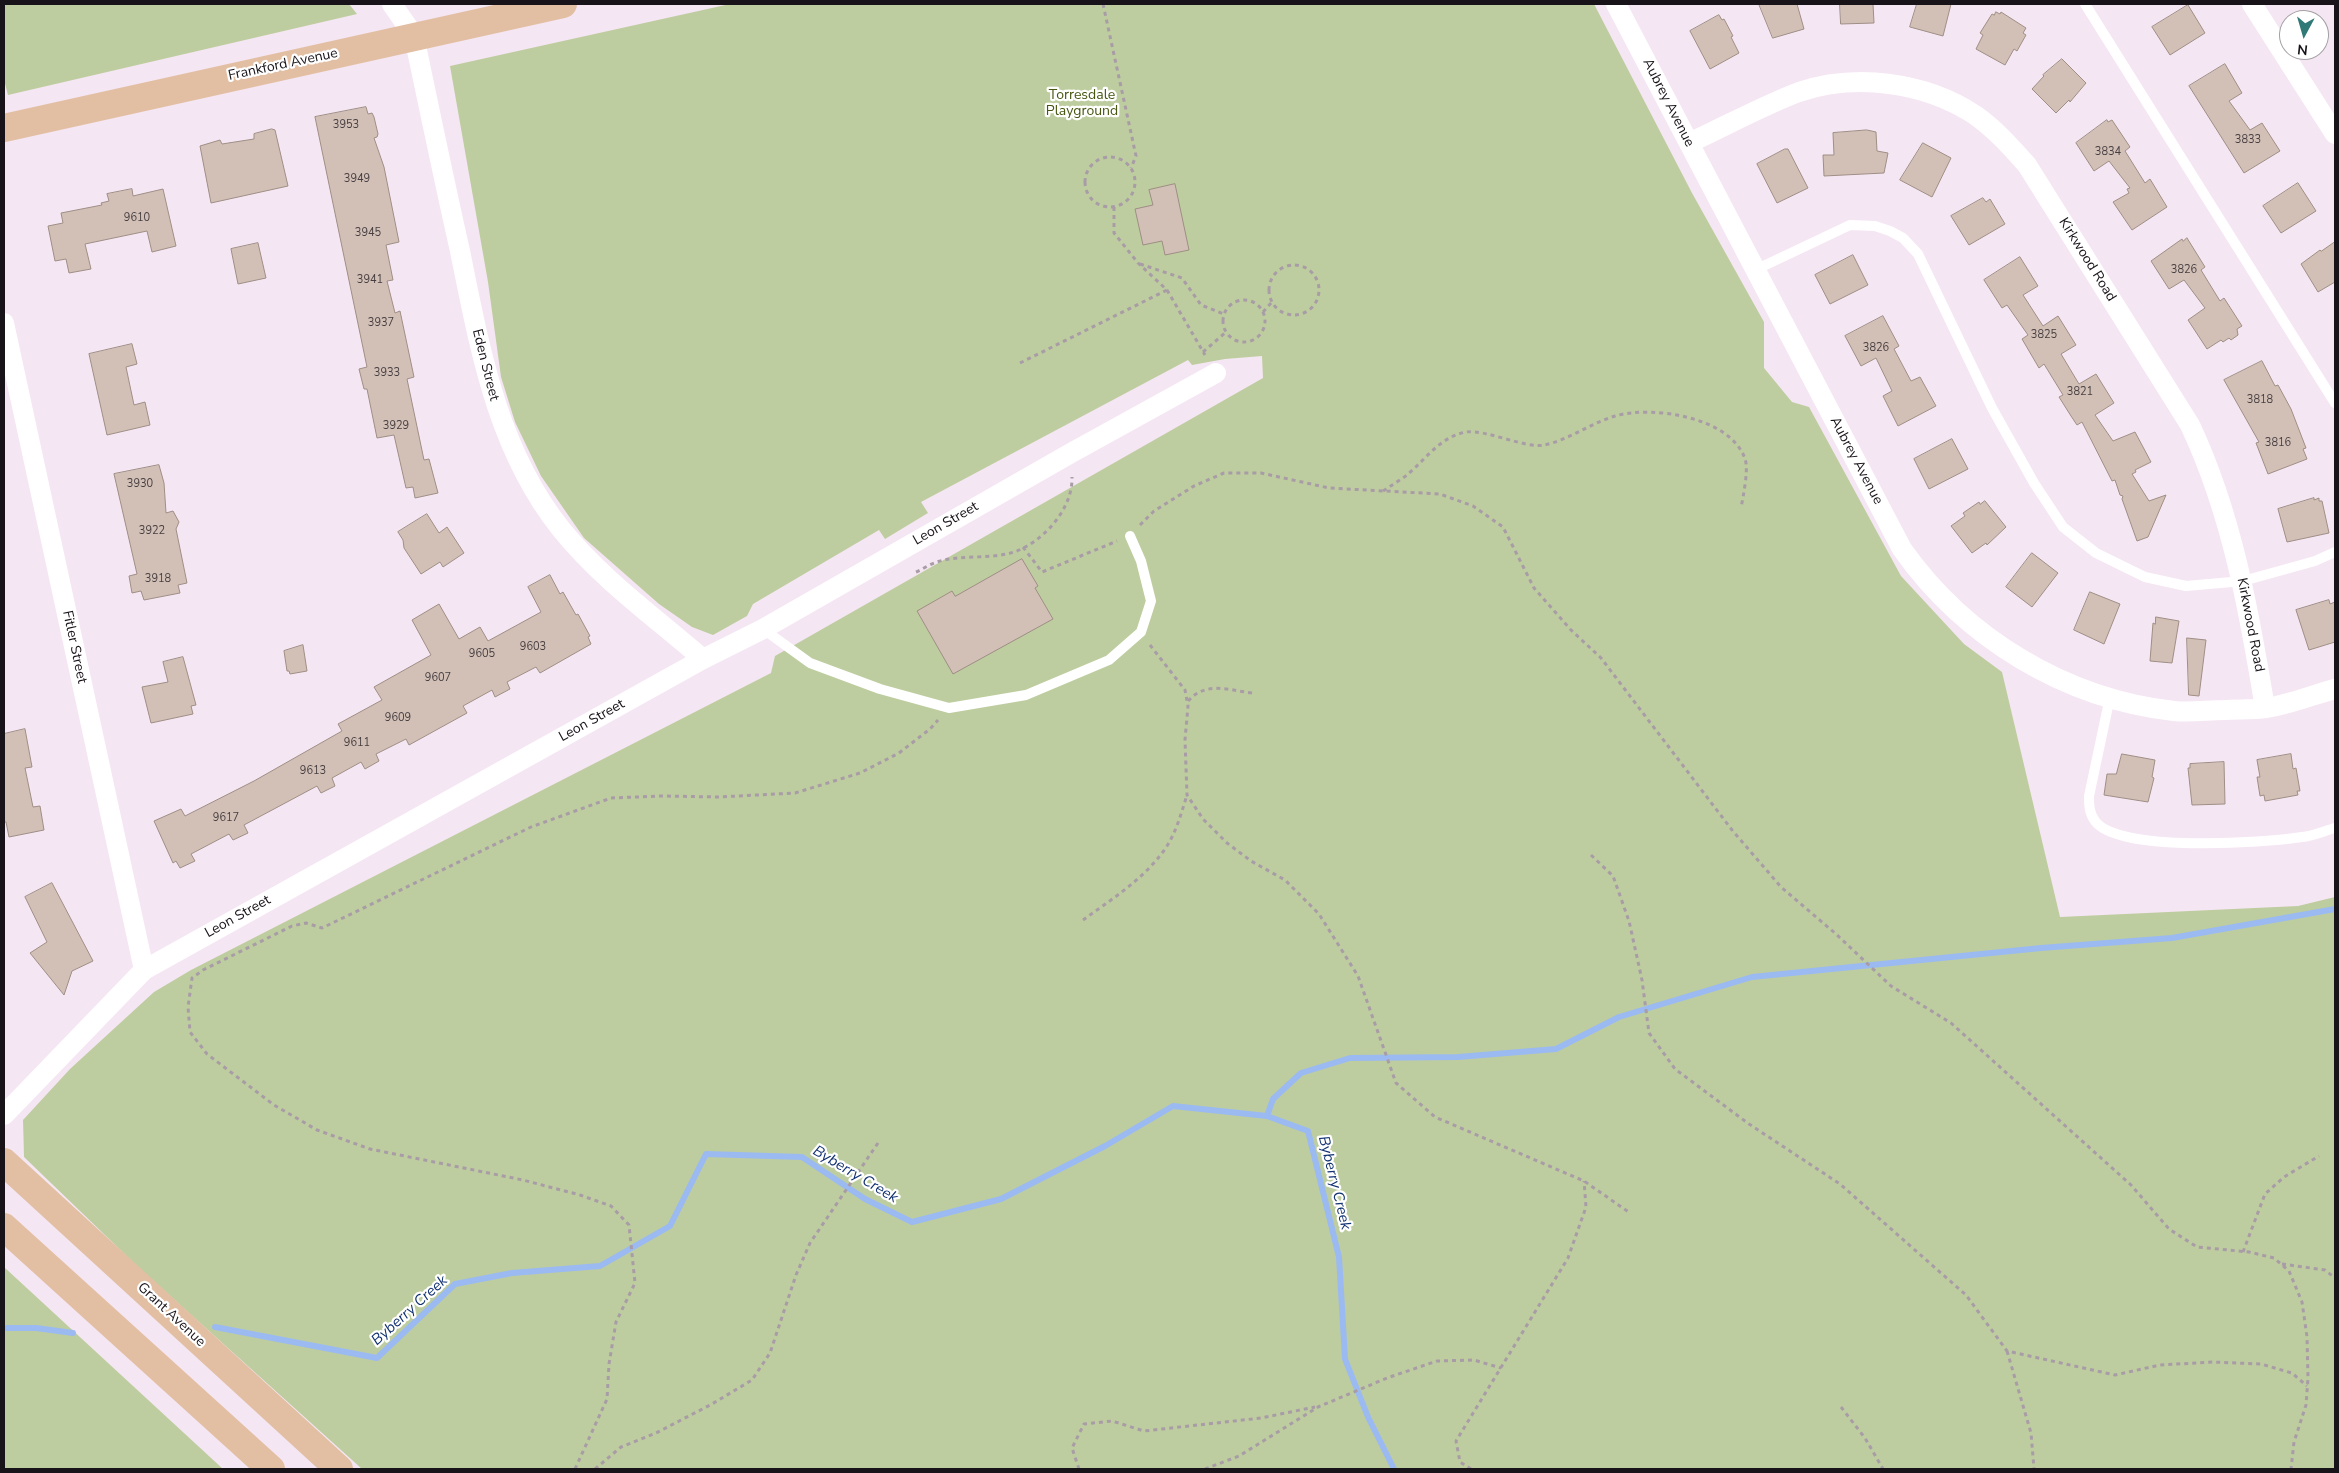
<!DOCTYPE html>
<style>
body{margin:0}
#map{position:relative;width:2339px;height:1473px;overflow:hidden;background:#f5e6f3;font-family:"Nunito Sans",sans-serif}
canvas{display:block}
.frame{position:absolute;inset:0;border:5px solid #181318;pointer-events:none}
.north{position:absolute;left:2279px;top:10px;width:50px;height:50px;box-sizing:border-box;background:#fff;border:1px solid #a3a1a3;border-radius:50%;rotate:186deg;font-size:14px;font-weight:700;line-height:20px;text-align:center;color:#181318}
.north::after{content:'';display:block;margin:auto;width:18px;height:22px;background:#307976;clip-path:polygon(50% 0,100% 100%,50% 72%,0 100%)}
</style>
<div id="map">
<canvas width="2339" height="1473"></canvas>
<div class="frame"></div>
<div class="north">N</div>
</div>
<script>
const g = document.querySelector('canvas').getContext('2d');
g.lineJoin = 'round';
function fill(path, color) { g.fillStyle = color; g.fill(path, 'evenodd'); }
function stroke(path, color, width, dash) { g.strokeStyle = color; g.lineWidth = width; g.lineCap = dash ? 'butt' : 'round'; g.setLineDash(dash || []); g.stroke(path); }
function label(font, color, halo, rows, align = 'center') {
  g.font = font + ' "Nunito Sans",sans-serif'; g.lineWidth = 4.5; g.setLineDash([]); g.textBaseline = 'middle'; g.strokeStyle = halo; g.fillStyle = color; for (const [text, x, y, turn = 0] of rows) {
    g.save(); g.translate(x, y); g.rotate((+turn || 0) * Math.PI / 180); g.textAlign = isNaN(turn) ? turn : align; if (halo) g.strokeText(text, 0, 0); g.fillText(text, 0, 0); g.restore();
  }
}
const green = new Path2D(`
 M4 4H349L357 14 8 95 4 80Z
 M730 4H1594L1692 193 1764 322V368L1792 402 1809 407 1901 576 1964 644 2002 672 2060 917 2298 906 2335 897V1469H362L137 1266 24 1157 23 1120 70 1069 154 992 191 970 771 673 775 656 1263 378 1262 356 1225 359 1192 365 1188 360 921 502 928 513 885 539 879 530 753 604 747 616 713 635 692 627 659 604 584 538 541 476 515 422 501 377 488 282 450 66Z
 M4 1267 223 1469H4Z`);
const stream = new Path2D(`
 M1267 1116 1273 1099 1301 1073 1350 1058 1458 1057 1556 1049 1619 1017 1752 977 2041 948 2172 938 2335 909
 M215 1327 377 1358 455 1284 512 1273 600 1266 670 1226 706 1154 802 1157 865 1199 912 1222 1001 1199 1105 1146 1173 1106 1267 1116 1308 1131 1339 1257 1345 1359 1368 1417 1394 1469
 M4 1328H36L73 1333`);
const building = new Path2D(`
 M1759 4H1797L1804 29 1773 38Z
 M1840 4H1873L1874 23 1841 24Z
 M1917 4H1951L1943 36 1910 27Z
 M2188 5 2205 33 2170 55 2152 27Z
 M1996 12 2000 14 2001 12 2026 28 2023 33 2026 35 2017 51 2014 49 2005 65 1976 49 1983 35 1980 33 1992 14 1994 15Z
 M1719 15 1722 20 1724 19 1733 36 1731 37 1739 53 1710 69 1690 31Z
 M2062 59 2086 83 2070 102 2069 100 2056 113 2032 89 2044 76 2043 75Z
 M2225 64 2242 93 2229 101 2250 130 2262 123 2280 151 2244 173 2189 86Z
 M366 107 368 114 372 113 374 117 378 134 377 137 374 138 384 167 399 242 386 245 393 280 387 281 395 313 400 311 414 377 407 379 424 460 429 459 438 493 415 498 413 487 406 488 394 435 377 438 367 389H364L359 369 367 367 315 117Z
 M2107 120 2108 122 2112 120 2130 147 2125 151 2145 183 2150 179 2167 207 2132 230 2113 202 2129 193 2127 189 2130 188 2109 161 2094 171 2076 143Z
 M272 129 275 130 288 186 211 203 200 146 220 140 222 144 254 139V134Z
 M1867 130 1876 132 1877 151 1888 153 1884 173 1824 176 1823 155H1834L1833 133Z
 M1923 143 1951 158 1932 197 1900 180Z
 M1785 149H1788L1808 188 1777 203 1757 164Z
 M2298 183 2316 211 2281 233 2263 206Z
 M1175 184 1189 250 1165 255 1162 241 1143 245 1135 209 1153 205 1149 190Z
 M132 189 133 196 163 189 176 246 152 252 147 231 85 244 91 269 69 273 66 259 55 261 48 226 63 223 61 213 102 205 101 203 109 201 107 194Z
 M1983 198 1986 202 1990 199 2005 224 1969 245 1951 216Z
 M2187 238 2205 267 2201 270 2220 301 2224 298 2242 326 2237 329 2238 335 2231 340 2229 338 2223 342 2221 340 2207 349 2188 320 2205 308 2184 280 2169 289 2151 261 2182 239 2183 241Z
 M2335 242V282L2318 292 2301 264 2320 250 2321 251Z
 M258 243 266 278 238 284 231 249Z
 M1853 255 1868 285 1830 304 1815 275Z
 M2020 257 2038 286 2023 295 2043 326 2058 316 2076 345 2061 354 2079 384 2096 374 2114 403 2095 415 2113 441 2135 432 2151 462 2135 470 2136 472 2132 474 2149 501 2166 495 2148 537 2137 541 2122 499 2123 496 2120 495 2115 480 2112 481 2082 422 2077 425 2071 416 2059 397 2063 395 2044 364 2039 368 2022 339 2028 335 2007 305 2002 308 1984 280Z
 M1883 316 1899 346 1894 349 1911 381 1920 377 1936 406 1898 426 1883 396 1892 391 1876 358 1861 366 1845 336Z
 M132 344 137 364 126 367 134 405 145 402 150 425 107 435 89 354Z
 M2262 361 2275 386 2278 385 2291 409 2306 448 2303 449 2307 459 2268 474 2256 443 2259 442 2224 380Z
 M1952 439 1968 469 1929 489 1914 459Z
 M159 465 164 483 166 513 173 511 179 522 176 529 187 583 178 585 180 593 144 600 141 591 132 593 129 576 137 574 114 474Z
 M2314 498V500L2319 498V501H2322L2329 533 2287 542 2278 509Z
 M1985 501 2006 527 1987 545 1986 543 1972 553 1951 526 1965 516 1963 513 1979 502 1980 504Z
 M427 514 439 533 447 527 464 553 443 567 440 562 421 574 404 548 403 540 398 532Z
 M2032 553 2058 573 2032 607 2006 587Z
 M1022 559 1038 586 1035 588 1053 619 953 674 917 611 952 591 955 596Z
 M550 575 560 594 563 592 576 615 578 614 590 636 588 637 591 644 540 673 536 667 507 682 510 689 495 697 492 690 463 706 467 713 409 745 406 739 376 754 379 761 365 769 361 762 332 778 335 786 321 793 317 786 244 825 248 833 233 840 229 834 191 854 195 861 180 868 176 861 173 863 154 821 181 809 185 816 254 781 342 731 338 724 382 700 374 687 431 655 412 620 439 604 459 639 480 627 488 641 541 612 528 587Z
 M2090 592 2120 604 2104 644 2074 630Z
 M2329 600 2330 604 2335 602V642L2309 650 2296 610Z
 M2156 617 2179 621 2172 663 2150 661 2153 623 2155 624Z
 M2187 638 2206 640 2199 696 2189 695Z
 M303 645 307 671 290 674 289 671H287L284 651Z
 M183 657 196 705 191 706 193 714 151 723 142 687 168 682 163 662Z
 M25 729 32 767 25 768 33 807 40 806 44 830 9 837 6 822H4V734Z
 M2122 754 2155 760 2152 777 2154 778 2148 802 2104 795 2107 774H2116Z
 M2291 754 2293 769 2296 768 2300 791H2297L2298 795 2265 801 2264 795 2260 796 2257 777H2260L2257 760Z
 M2224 762 2225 804 2192 805 2188 768H2190V764Z
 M52 883 93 961 72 971 64 995 30 953 47 942 25 897Z`);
const path = new Path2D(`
 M1103 4 1136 156 1131 168
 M1085 182a25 25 0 1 1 50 0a25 25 0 1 1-50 0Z
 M1114 207V233L1138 263 1167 290 1205 355
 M1140 264 1182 278 1201 305 1224 314
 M1269 290a25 25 0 1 1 50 0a25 25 0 1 1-50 0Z
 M1223 321a21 21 0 1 1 42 0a21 21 0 1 1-42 0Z
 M1263 312 1272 302
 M1203 352 1226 332
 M1020 363 1167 290
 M1383 491C1392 485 1401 480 1408 474 1427 458 1440 437 1466 432 1485 429 1527 449 1544 445 1569 440 1591 423 1615 416 1652 405 1731 417 1745 459 1749 469 1743 497 1741 508
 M1140 525 1154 511 1194 486 1224 473H1261L1329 488 1440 494 1473 506 1503 527 1534 588 1570 629 1601 658 1732 830 1781 887 1836 934 1891 986 1951 1023 2131 1185 2169 1229 2197 1247 2249 1252 2274 1258 2289 1271 2302 1302 2307 1337 2308 1378 2306 1405 2294 1442 2291 1469
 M1023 547 1042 572 1117 541
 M916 572C923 569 930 564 937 562 960 554 990 560 1014 552 1043 542 1073 509 1072 477
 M1150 645 1185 690 1188 706 1185 740 1187 795 1203 819 1227 843 1251 861 1285 880 1319 914 1358 976 1396 1083 1435 1117 1584 1181 1630 1213
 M1188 701C1206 681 1228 690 1252 693
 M1591 855 1613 876 1629 921 1642 980 1649 1033 1675 1069 1749 1124 1840 1184 1966 1295 2007 1351 2115 1375 2160 1365 2213 1362 2261 1364 2292 1373 2307 1386
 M1083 920C1112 899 1144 879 1165 849 1176 833 1181 814 1187 795
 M2243 1252 2265 1194 2284 1177 2319 1156
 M2282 1264 2325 1270 2335 1278
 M2007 1351 2031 1433 2034 1469
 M1841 1407 1865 1438 1883 1469
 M575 1469 607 1399 609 1364 616 1322 635 1283 629 1225 611 1206 580 1195 523 1180 370 1149 317 1130 274 1105 207 1054 190 1032 188 1007 192 978 203 970 292 926 306 923 322 928 531 827 611 798 662 796 719 797 795 793 860 773 899 753 930 729 938 720
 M595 1469 621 1447 656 1433 712 1404 752 1380 770 1353 796 1275 810 1243 880 1140
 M1079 1469 1072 1448 1084 1424 1112 1421 1144 1431 1261 1418 1315 1407
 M1205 1469 1239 1456 1318 1407 1387 1378 1437 1361 1474 1360 1501 1368
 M1471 1469 1460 1462 1456 1441 1568 1258 1586 1207 1584 1181`);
const service = new Path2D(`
 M2085 4 2335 403
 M1755 270 1850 225 1875 226 1890 231 1903 238 1918 254 1992 408 2034 483 2063 527 2096 553 2145 577 2186 586 2243 581 2315 561 2335 552
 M763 629 810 663 880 689 949 708 1026 695 1109 660 1141 632 1151 601 1141 561 1130 536
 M2110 697 2089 796C2089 805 2089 813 2095 821 2118 853 2264 843 2302 837 2313 836 2324 831 2335 828`);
const minor = new Path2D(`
 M392 4 414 36C429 108 444 180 460 251 480 349 497 449 561 529 601 579 656 618 703 659
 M1616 4 1902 549C1965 638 2065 699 2174 711 2190 713 2208 710 2224 710 2237 709 2252 710 2266 708 2289 705 2312 695 2335 689
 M2252 4 2335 134
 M1689 143C1724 127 1764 105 1799 92 1856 73 1925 82 1975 115 1995 129 2011 147 2027 165L2190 425C2232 514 2249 611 2265 708
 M4 323 144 970
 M4 1115 144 970 703 659 763 629 1071 453 1216 373`);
const primary = new Path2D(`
 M4 128 563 4
 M4 1162 339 1469
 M4 1227 271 1469`);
const numberNames = [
 ["3953",346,125],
 ["3833",2248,140],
 ["3834",2108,152],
 ["3949",357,179],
 ["9610",137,218],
 ["3945",368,233],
 ["3826",2184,270],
 ["3941",370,280],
 ["3937",381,323],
 ["3825",2044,335],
 ["3826",1876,348],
 ["3933",387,373],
 ["3821",2080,392],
 ["3818",2260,400],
 ["3929",396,426],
 ["3816",2278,443],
 ["3930",140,484],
 ["3922",152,531],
 ["3918",158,579],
 ["9603",533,647],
 ["9605",482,654],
 ["9607",438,678],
 ["9609",398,718],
 ["9611",357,743],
 ["9613",313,771],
 ["9617",226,818]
];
const streetNames = [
 ["Frankford Avenue",283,65,-12],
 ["Aubrey Avenue",1668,103,63],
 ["Kirkwood Road",2087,260,58],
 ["Eden Street",485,365,76],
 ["Aubrey Avenue",1856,461,62],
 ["Leon Street",946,524,-30],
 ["Kirkwood Road",2250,625,79],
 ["Fitler Street",74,647,78],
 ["Leon Street",592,721,-29],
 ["Leon Street",238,917,-29],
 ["Grant Avenue",171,1315,43]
];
const parkNames = [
 ["Torresdale",1082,96],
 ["Playground",1082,112]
];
const waterNames = [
 ["Byberry Creek",855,1175,31],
 ["Byberry Creek",1334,1183,76],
 ["Byberry Creek",410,1311,-42]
];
fill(green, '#becd9f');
stroke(stream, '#9bbaf2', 6);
fill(building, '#d2c0b7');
stroke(building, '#9e8e85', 1);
stroke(path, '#a89ca6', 3, [4, 4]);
stroke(service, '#fff', 10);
stroke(minor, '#fff', 20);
stroke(primary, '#e2bfa3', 28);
label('11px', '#463e40', null, numberNames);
label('14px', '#181318', '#fff', streetNames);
label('14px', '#475711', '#fff', parkNames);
label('italic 15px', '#133272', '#fff', waterNames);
</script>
